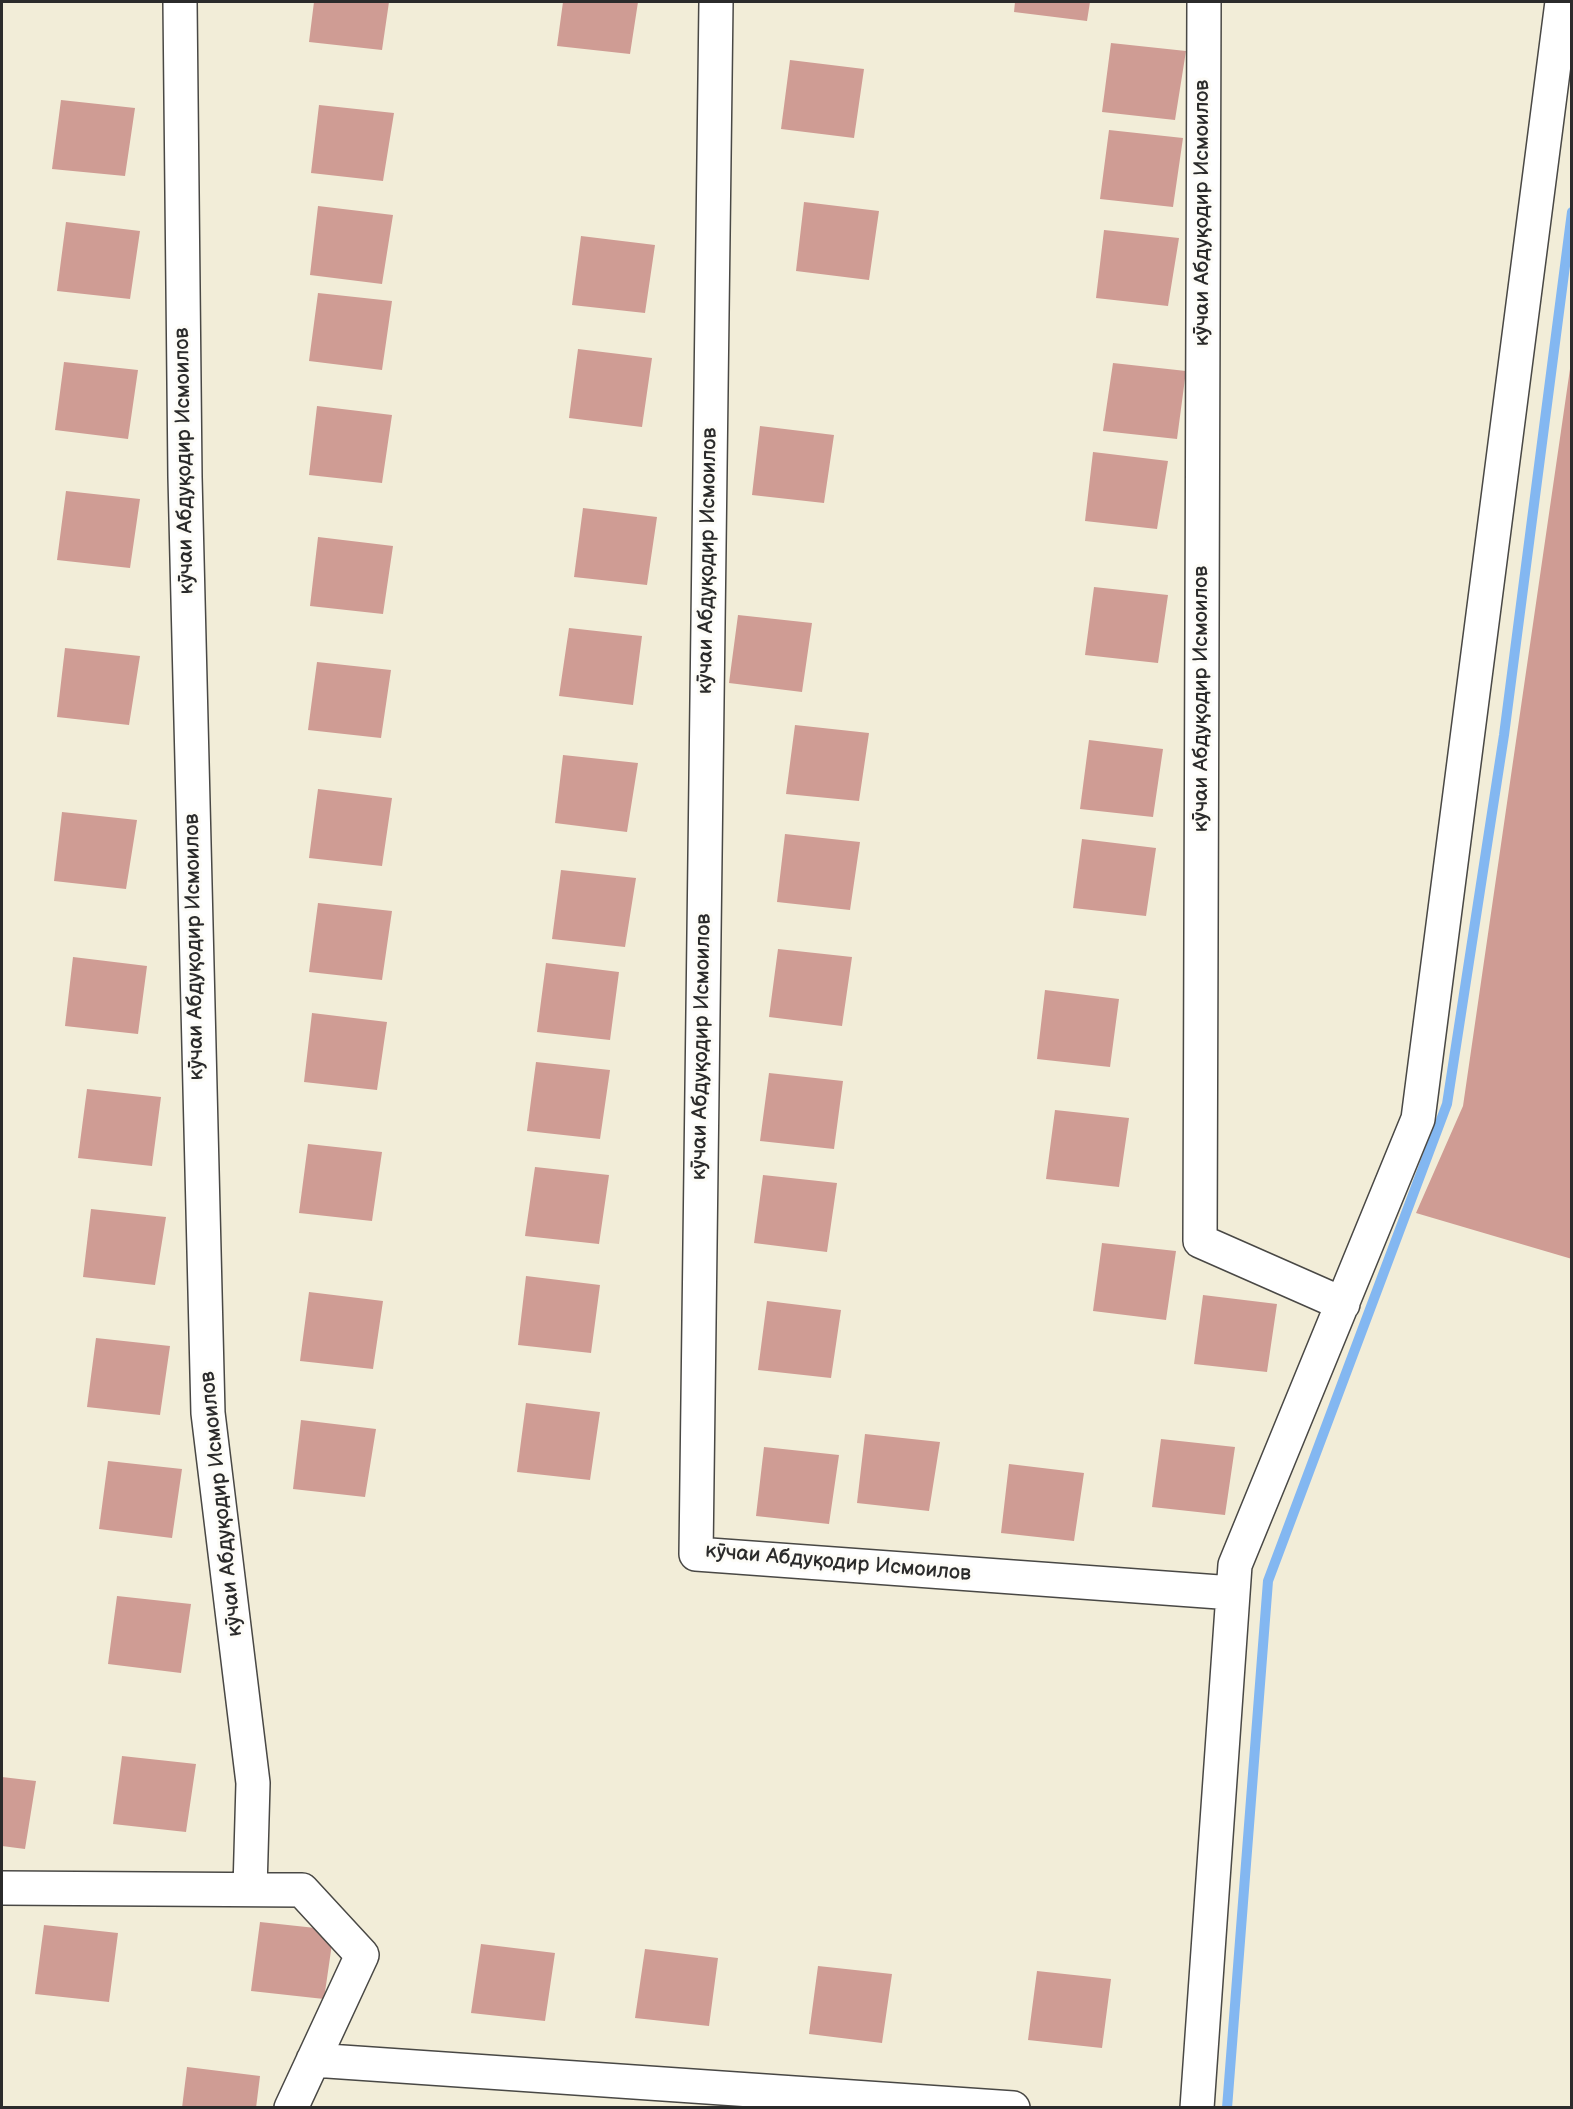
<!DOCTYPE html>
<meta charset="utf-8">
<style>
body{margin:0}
#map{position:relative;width:1573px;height:2109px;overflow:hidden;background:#f2edd8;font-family:"Balsamiq Sans",sans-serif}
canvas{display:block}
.frame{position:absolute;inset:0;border:3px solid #2b2b2b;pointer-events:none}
</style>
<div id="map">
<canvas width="1573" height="2109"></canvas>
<div class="frame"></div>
</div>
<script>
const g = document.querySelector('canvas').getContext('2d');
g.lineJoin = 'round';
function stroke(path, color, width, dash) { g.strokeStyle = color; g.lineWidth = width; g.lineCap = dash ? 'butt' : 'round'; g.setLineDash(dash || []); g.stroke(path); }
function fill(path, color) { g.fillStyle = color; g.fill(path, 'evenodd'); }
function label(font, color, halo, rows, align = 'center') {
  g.font = font + ' "Balsamiq Sans",sans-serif'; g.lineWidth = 6; g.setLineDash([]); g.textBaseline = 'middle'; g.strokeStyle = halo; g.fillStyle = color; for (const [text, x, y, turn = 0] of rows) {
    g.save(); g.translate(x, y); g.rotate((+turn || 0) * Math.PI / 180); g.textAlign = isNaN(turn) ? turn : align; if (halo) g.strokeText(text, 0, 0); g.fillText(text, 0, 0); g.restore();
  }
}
const stream = new Path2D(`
 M1227 2108 1268 1581 1447 1104 1504 735 1572 212`);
const building = new Path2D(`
 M314 2H389L382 50 309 42Z
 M563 2H638L630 54 557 46Z
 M1015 2H1090L1087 21 1014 12Z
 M1111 43 1186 51 1175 120 1102 112Z
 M790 60 864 69 854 138 781 129Z
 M61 100 135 108 125 176 52 169Z
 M319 105 394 113 383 181 311 173Z
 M1109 130 1183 138 1173 207 1100 199Z
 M804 202 879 211 869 280 796 271Z
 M318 206 393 215 382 284 310 275Z
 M66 222 140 231 130 299 57 291Z
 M1104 230 1179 238 1168 306 1096 298Z
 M581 236 655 245 645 313 572 305Z
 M318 293 392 301 382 370 309 361Z
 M578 349 652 358 642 427 569 418Z
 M64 362 138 370 128 439 55 430Z
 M1113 363 1186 371 1177 439 1103 431Z
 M1570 369H1572V1259L1416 1213 1463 1106Z
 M317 406 392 415 382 483 309 475Z
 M760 426 834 435 824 503 752 495Z
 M1093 452 1168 461 1157 529 1085 521Z
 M66 491 140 499 130 568 57 560Z
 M583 508 657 517 647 585 574 577Z
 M318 537 393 546 383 614 310 606Z
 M1094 587 1168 595 1158 663 1085 655Z
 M738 615 812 623 802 692 729 683Z
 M569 628 642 636 633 705 559 696Z
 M65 648 140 656 129 725 57 717Z
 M317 662 391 670 381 738 308 730Z
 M795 725 869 733 859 801 786 794Z
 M1089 740 1163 749 1153 817 1080 809Z
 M563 755 638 763 627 832 555 823Z
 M318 789 392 798 382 866 309 858Z
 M62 812 137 820 126 889 54 881Z
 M785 834 860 842 850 910 777 902Z
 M1082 839 1156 848 1146 916 1073 908Z
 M561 870 636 878 625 947 552 939Z
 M318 903 392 911 382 980 309 972Z
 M778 949 852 957 842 1026 769 1017Z
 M73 957 147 966 138 1034 65 1026Z
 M546 963 619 972 610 1040 537 1032Z
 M1045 990 1119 999 1110 1067 1037 1059Z
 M312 1013 387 1022 377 1090 304 1082Z
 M536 1062 610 1070 600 1139 527 1131Z
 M769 1073 843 1081 834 1149 760 1141Z
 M87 1089 161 1097 152 1166 78 1158Z
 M1055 1110 1129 1118 1119 1187 1046 1179Z
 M308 1144 382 1152 372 1221 299 1213Z
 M535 1167 609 1175 599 1244 525 1236Z
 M763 1175 837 1183 827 1252 754 1243Z
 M91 1209 166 1217 155 1285 83 1277Z
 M1102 1243 1176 1251 1166 1320 1093 1311Z
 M526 1276 600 1285 591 1353 518 1345Z
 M309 1292 383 1301 373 1369 300 1361Z
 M1203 1295 1277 1304 1267 1372 1194 1364Z
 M767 1301 841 1310 831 1378 758 1370Z
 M96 1338 170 1346 160 1415 87 1407Z
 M526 1403 600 1412 590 1480 517 1472Z
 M301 1420 376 1429 365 1497 293 1489Z
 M865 1434 940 1442 929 1511 857 1503Z
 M1161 1439 1235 1447 1225 1515 1152 1507Z
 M764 1447 839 1455 829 1524 756 1516Z
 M108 1461 182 1469 172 1538 99 1529Z
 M1009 1464 1084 1473 1074 1541 1001 1533Z
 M117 1596 191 1604 181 1673 108 1664Z
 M122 1756 196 1764 186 1832 113 1824Z
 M2 1777 36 1781 25 1849 2 1846Z
 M260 1922 334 1930 324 1999 251 1991Z
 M44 1925 118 1933 109 2002 35 1994Z
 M481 1944 555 1953 545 2021 471 2013Z
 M645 1949 718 1958 709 2026 635 2018Z
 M818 1966 892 1974 882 2043 809 2034Z
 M1037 1971 1111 1979 1102 2048 1028 2040Z
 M187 2067 260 2076 256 2108H182Z`);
const minor = new Path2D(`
 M180 2 185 477 208 1413 253 1783 250 1889
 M716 2 696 1554 1233 1593
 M1204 2 1200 1241 1343 1304
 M2 1888 302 1890 362 1955 291 2108
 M313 2060 1013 2108
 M1197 2108 1235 1565 1418 1119 1562 2`);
const streetNames = [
 ["кӯчаи Абдуқодир Исмоилов",1203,213,-90],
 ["кӯчаи Абдуқодир Исмоилов",185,461,-91],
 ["кӯчаи Абдуқодир Исмоилов",708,561,-89],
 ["кӯчаи Абдуқодир Исмоилов",1202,699,-90],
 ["кӯчаи Абдуқодир Исмоилов",195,947,-91],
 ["кӯчаи Абдуқодир Исмоилов",702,1047,-89],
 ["кӯчаи Абдуқодир Исмоилов",222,1504,-96],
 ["кӯчаи Абдуқодир Исмоилов",838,1563,5]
];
stroke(stream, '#83b7f1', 10);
fill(building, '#cf9c94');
stroke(minor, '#494845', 36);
stroke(minor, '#fff', 33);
label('21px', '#2b2b2b', '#fdfcf7', streetNames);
</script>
